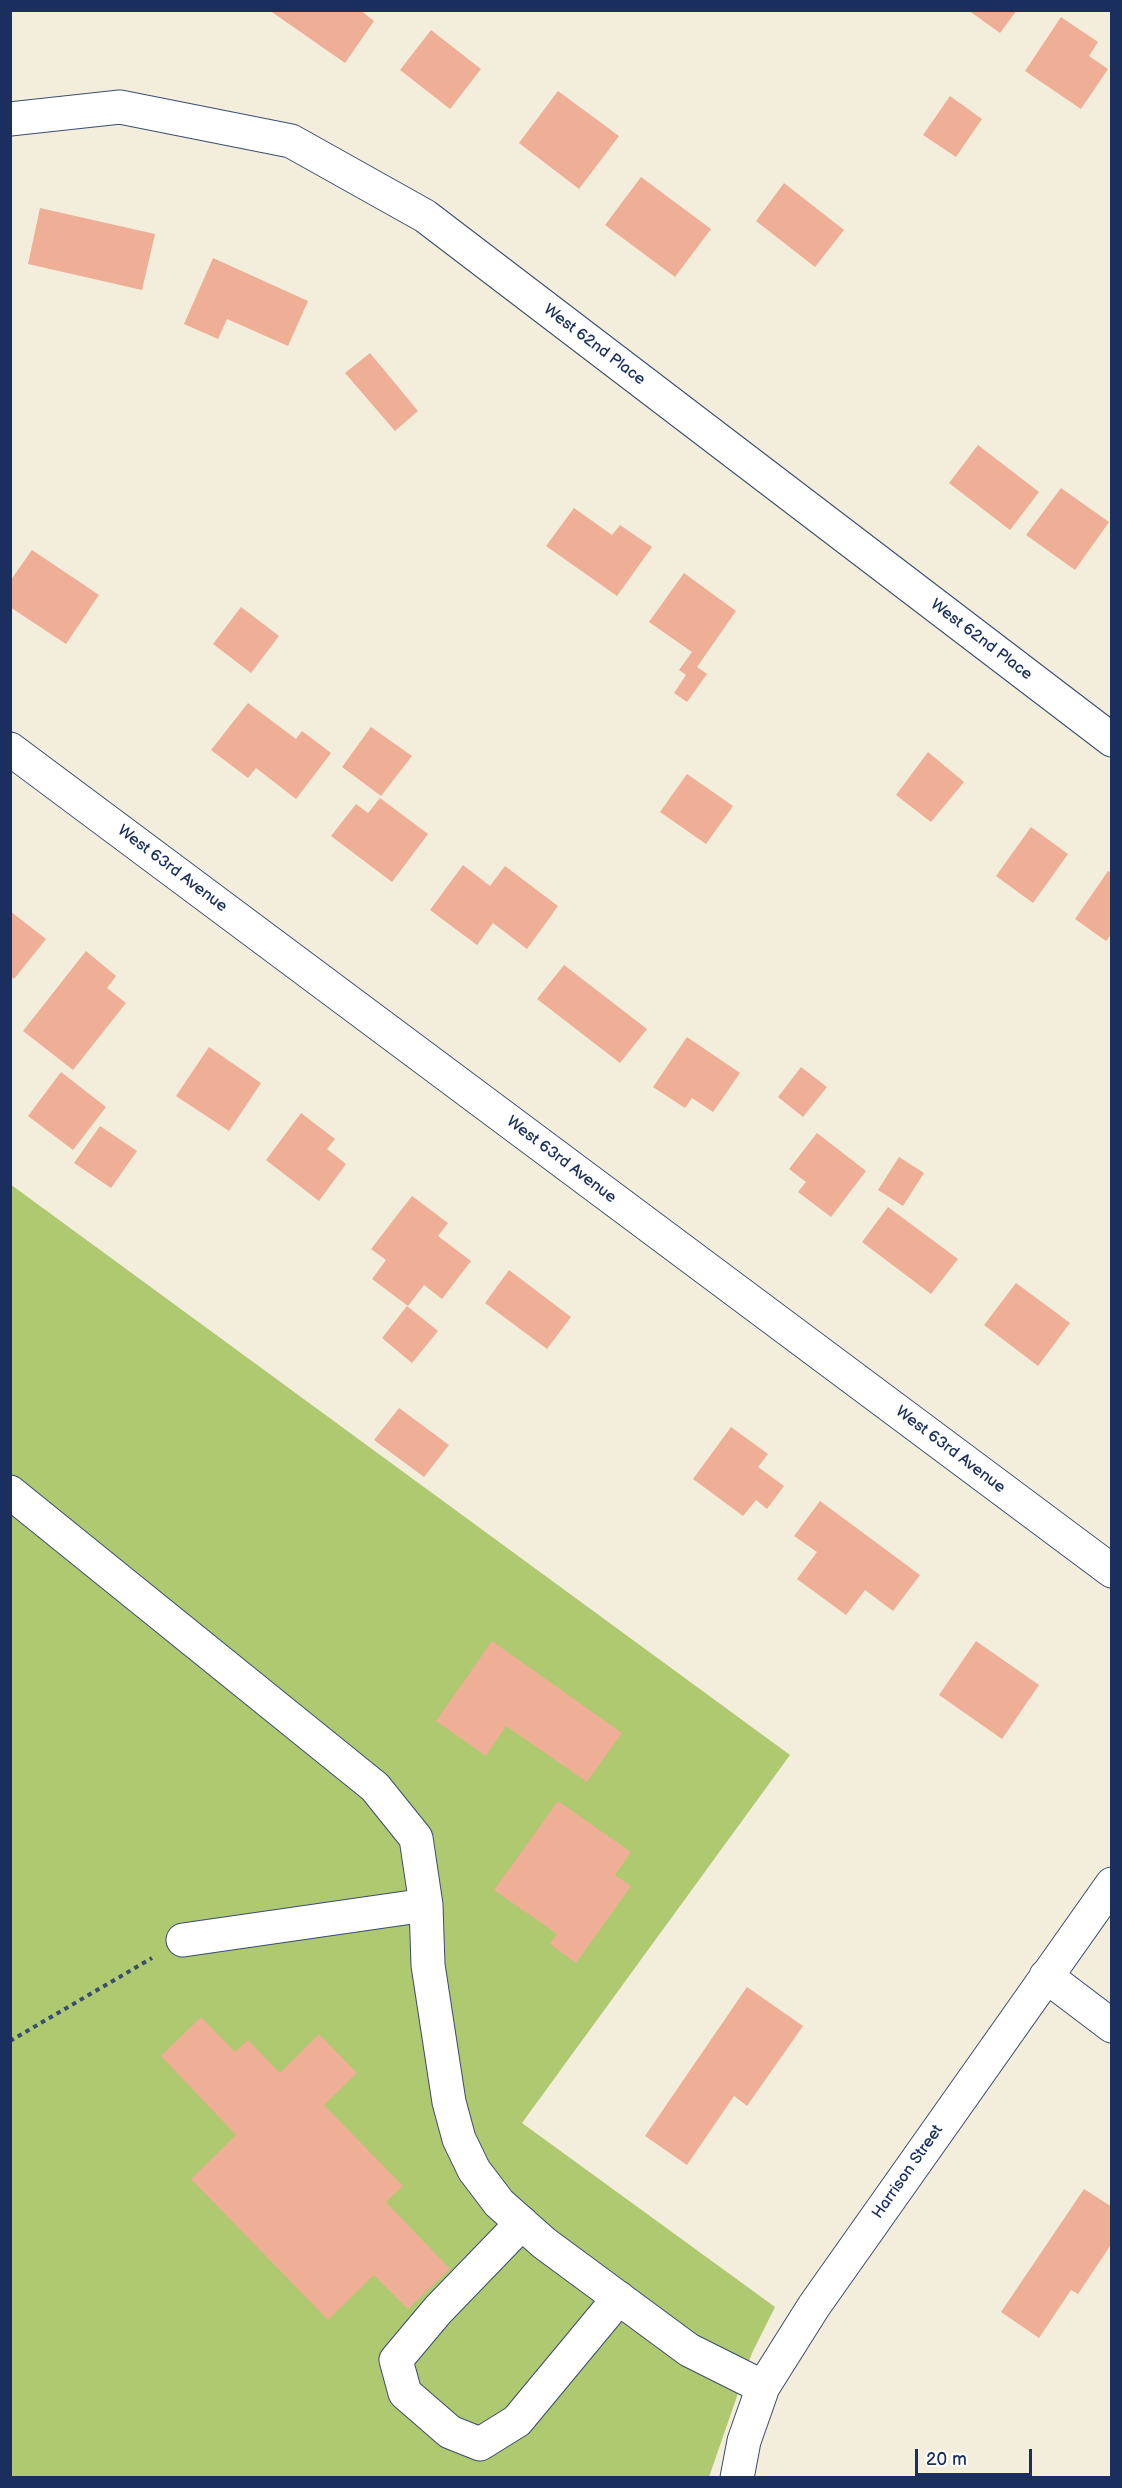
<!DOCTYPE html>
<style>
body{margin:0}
#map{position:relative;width:1122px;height:2488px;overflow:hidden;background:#f3eedc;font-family:"Balsamiq Sans",sans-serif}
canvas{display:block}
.frame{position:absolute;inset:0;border:12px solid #1b2f5e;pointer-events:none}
.scale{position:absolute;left:915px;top:2449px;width:117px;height:27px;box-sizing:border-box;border:3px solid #1b2f5e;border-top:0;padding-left:8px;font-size:18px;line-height:21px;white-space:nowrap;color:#1b2f5e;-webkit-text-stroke:4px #fff;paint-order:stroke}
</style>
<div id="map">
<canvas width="1122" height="2488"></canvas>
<div class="frame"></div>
<div class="scale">20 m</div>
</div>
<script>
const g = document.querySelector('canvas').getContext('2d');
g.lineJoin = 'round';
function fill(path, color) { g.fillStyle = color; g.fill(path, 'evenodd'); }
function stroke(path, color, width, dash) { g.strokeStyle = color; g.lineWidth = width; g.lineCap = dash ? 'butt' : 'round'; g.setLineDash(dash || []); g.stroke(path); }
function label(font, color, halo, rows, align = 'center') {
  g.font = font + ' "Balsamiq Sans",sans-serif'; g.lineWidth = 4.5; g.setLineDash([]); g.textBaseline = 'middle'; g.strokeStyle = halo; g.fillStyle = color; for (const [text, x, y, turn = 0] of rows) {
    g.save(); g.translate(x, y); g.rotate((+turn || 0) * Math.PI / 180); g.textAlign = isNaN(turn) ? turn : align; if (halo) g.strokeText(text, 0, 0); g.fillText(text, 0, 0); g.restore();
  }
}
const green = new Path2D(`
 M10 1184 790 1755 522 2123 775 2307 752 2353 709 2477H11Z`);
const building = new Path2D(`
 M269 10H360L374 21 345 63Z
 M968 10H1017L1000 33Z
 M1061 17 1098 42 1089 56 1108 69 1081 109 1025 71Z
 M431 30 481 69 450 109 400 70Z
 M558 91 619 136 579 189 519 143Z
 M950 96 982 119 956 157 923 135Z
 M641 177 711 229 675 277 605 225Z
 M784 183 844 230 815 267 756 221Z
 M40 208 155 234 142 290 28 264Z
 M213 258 308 301 288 346 227 319 218 339 184 324Z
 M370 353 418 411 395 431 345 373Z
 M978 445 1039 492 1010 530 949 483Z
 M1061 488 1109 522 1075 570 1026 535Z
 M574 508 612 535 620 525 652 547 617 596 546 546Z
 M32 550 99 595 66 644 10 607V581Z
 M684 573 736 611 697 667 707 674 687 702 674 693 686 675 679 670 692 652 649 622Z
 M241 607 279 636 251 673 213 644Z
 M248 703 296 739 302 731 331 753 296 799 256 768 248 778 211 750Z
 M371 727 412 756 381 796 342 767Z
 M928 752 964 782 931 822 896 795Z
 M687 774 733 806 706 844 660 812Z
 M380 798 428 834 392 882 331 836 356 804 368 813Z
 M1031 827 1068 854 1033 903 996 876Z
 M463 865 490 886 505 866 558 906 527 949 493 923 477 945 430 910Z
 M1108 871 1112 873V933L1106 941 1075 919Z
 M10 911 46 939 14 979 10 976Z
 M86 951 116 976 107 988 126 1003 73 1070 23 1031Z
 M564 965 647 1029 620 1063 537 999Z
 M687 1037 740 1073 713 1112 692 1098 685 1108 653 1087Z
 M209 1047 261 1083 229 1131 176 1096Z
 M801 1067 827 1087 803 1117 778 1097Z
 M61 1072 106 1107 73 1150 28 1116Z
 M301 1113 335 1139 327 1149 346 1164 319 1201 266 1160Z
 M100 1126 137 1151 111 1188 74 1163Z
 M817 1133 866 1171 831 1217 798 1192 806 1182 789 1169Z
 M899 1157 924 1173 903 1206 878 1190Z
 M412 1196 448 1223 438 1236 471 1261 442 1299 424 1285 408 1306 372 1279 386 1260 371 1249Z
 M888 1207 958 1259 931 1294 862 1242Z
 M509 1270 571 1317 547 1349 485 1303Z
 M1016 1283 1070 1323 1038 1366 984 1325Z
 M407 1306 438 1331 412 1363 382 1338Z
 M399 1408 449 1445 424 1477 374 1440Z
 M731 1427 768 1454 758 1467 784 1486 767 1509 756 1500 743 1516 693 1479Z
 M820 1501 920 1575 893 1611 865 1590 846 1615 797 1579 817 1552 794 1536Z
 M492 1641 622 1733 587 1782 506 1726 486 1756 436 1721Z
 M976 1641 1039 1685 1002 1739 939 1695Z
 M558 1801 631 1852 615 1875 631 1886 576 1963 550 1944 557 1934 494 1890Z
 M747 1987 803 2026 747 2106 734 2096 687 2165 645 2136Z
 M201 2017 235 2052 248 2040 280 2073 319 2034 357 2073 324 2105 403 2186 386 2202 450 2269 408 2309 374 2275 328 2320 191 2179 236 2135 161 2056Z
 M1084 2189 1112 2207V2243L1078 2294 1071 2290 1039 2338 1001 2312Z`);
const path = new Path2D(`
 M10 2041 152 1958`);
const minor = new Path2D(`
 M10 119 120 107 291 141 425 216 1112 740
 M10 749 1112 1571
 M10 1492 375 1787 416 1838 426 1905
 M183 1940 426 1905 428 1965 449 2102 459 2139 474 2170 499 2203 544 2243 689 2350 763 2387
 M1046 1976 1112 2026
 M522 2223 438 2310 396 2360 405 2393 450 2432 480 2444 517 2421 619 2298
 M737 2478 744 2441 763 2387 814 2306 1112 1884`);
const streetNames = [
 ["West 62nd Place",594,345,37],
 ["West 62nd Place",981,640,37],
 ["West 63rd Avenue",172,869,37],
 ["West 63rd Avenue",561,1160,37],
 ["West 63rd Avenue",950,1450,37],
 ["Harrison Street",908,2172,-55]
];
fill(green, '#aec970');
fill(building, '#efae96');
stroke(minor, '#3b4c71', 35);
stroke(path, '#3b4c71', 4, [4.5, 4.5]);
stroke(minor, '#fff', 33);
label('16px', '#1b2f5e', '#fff', streetNames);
</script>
